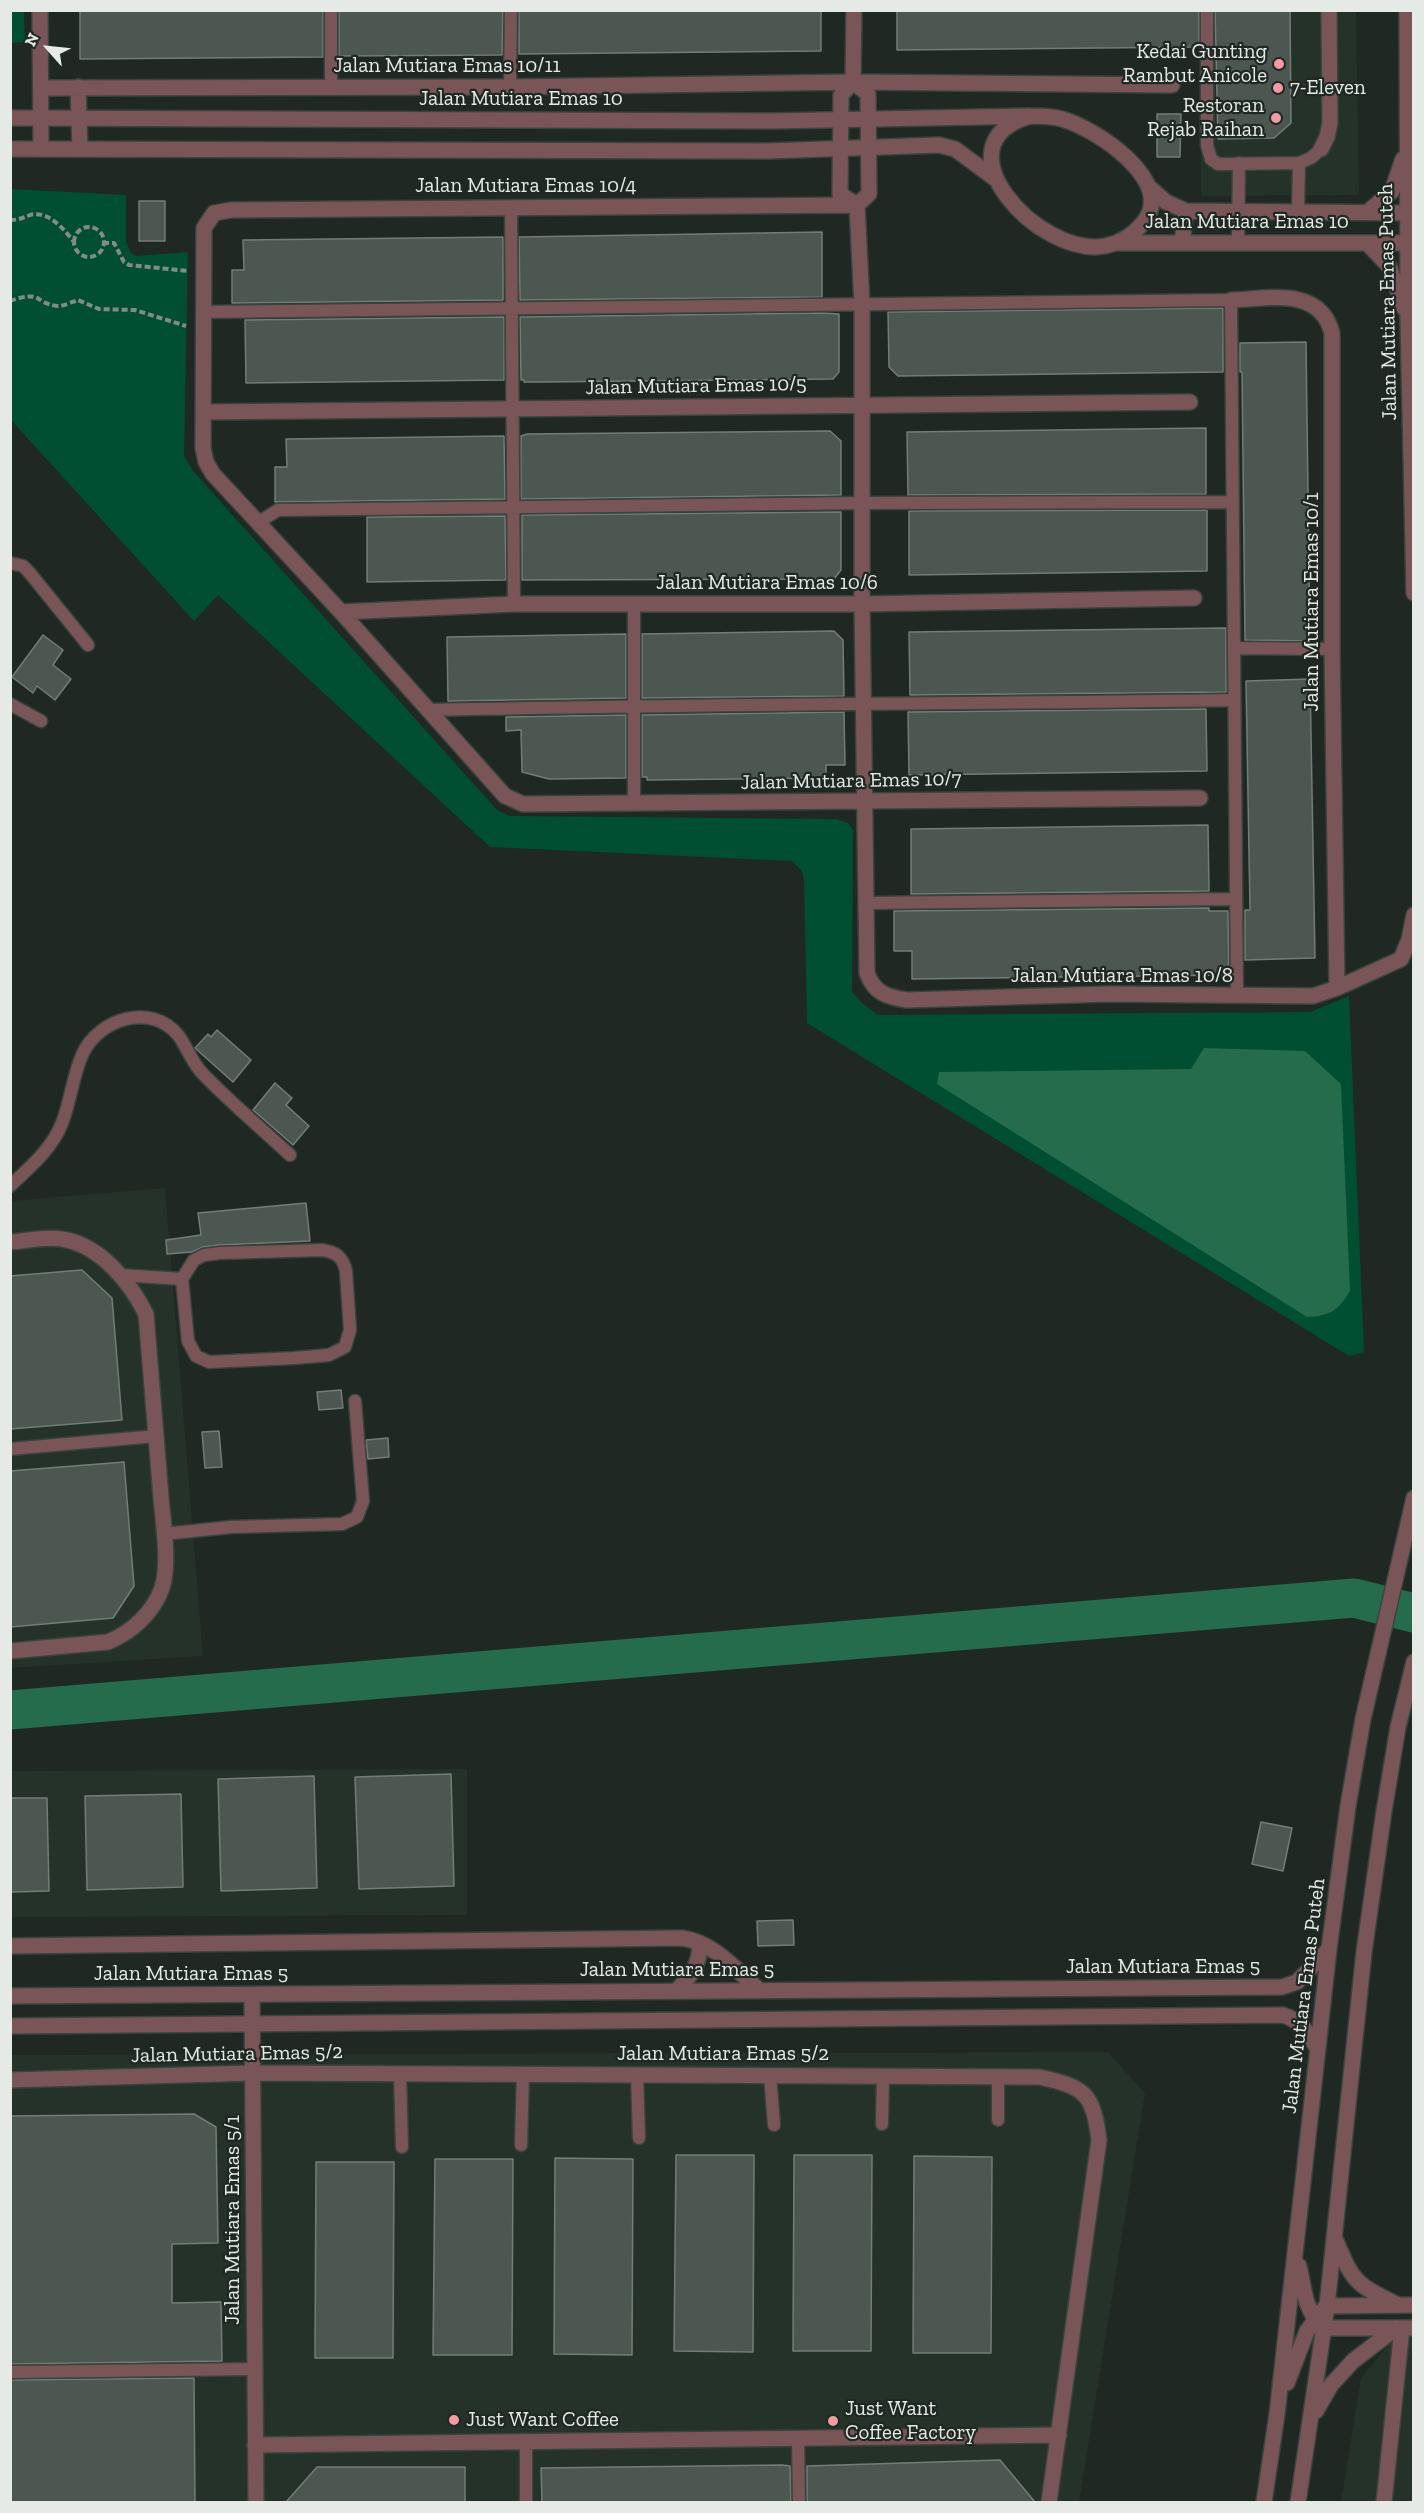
<!DOCTYPE html>
<style>
body{margin:0}
#map{position:relative;width:1424px;height:2513px;overflow:hidden;background:#1f2823;font-family:"Zilla Slab",serif}
canvas{display:block}
.frame{position:absolute;inset:0;border:12px solid #e5eae7;pointer-events:none}
.north{position:absolute;left:18px;top:18px;width:60px;height:60px;-webkit-text-stroke:4px #1f2823;paint-order:stroke;rotate:297deg;font-size:16px;font-weight:700;line-height:24px;text-align:center;color:#e5eae7}
.north::after{content:'';display:block;margin:auto;width:21px;height:27px;background:#e5eae7;clip-path:polygon(50% 0,100% 100%,50% 72%,0 100%)}
</style>
<div id="map">
<canvas width="1424" height="2513"></canvas>
<div class="frame"></div>
<div class="north">N</div>
</div>
<script>
const g = document.querySelector('canvas').getContext('2d');
g.lineJoin = 'round';
function fill(path, color) { g.fillStyle = color; g.fill(path, 'evenodd'); }
function stroke(path, color, width, dash) { g.strokeStyle = color; g.lineWidth = width; g.lineCap = dash ? 'butt' : 'round'; g.setLineDash(dash || []); g.stroke(path); }
function label(font, color, halo, rows, align = 'center') {
  g.font = font + ' "Zilla Slab",serif'; g.lineWidth = 4.5; g.setLineDash([]); g.textBaseline = 'middle'; g.strokeStyle = halo; g.fillStyle = color; for (const [text, x, y, turn = 0] of rows) {
    g.save(); g.translate(x, y); g.rotate((+turn || 0) * Math.PI / 180); g.textAlign = isNaN(turn) ? turn : align; if (halo) g.strokeText(text, 0, 0); g.fillText(text, 0, 0); g.restore();
  }
}
const built = new Path2D(`
 M1201 11H1356L1359 195 1201 196Z
 M165 1188 203 1656 11 1668V1201Z
 M467 1769V1915L11 1917 10 1771Z
 M1108 2052 1145 2093 1079 2502H11L10 2055Z
 M1413 2315V2502H1341L1361 2378Z`);
const green = new Path2D(`
 M10 11H24L25 42 11 43Z
 M11 189 126 195V242L131 253 137 256 188 252 184 456 193 471 497 810 509 816 836 819 848 823 853 830 852 992 862 1003 878 1015 1310 1012 1349 996 1364 1352 1349 1356 807 1023 804 880 802 871 792 861 490 847 218 595 194 621 11 420Z`);
const water = new Path2D(`
 M1204 1048 1305 1051 1341 1084 1350 1291C1338 1311 1330 1316 1307 1317L937 1084 939 1072 1191 1069Z`);
const river = new Path2D(`
 M10 1710 1354 1598 1414 1613`);
const building = new Path2D(`
 M80 10H323V57L80 59Z
 M339 10H503L502 55 339 56Z
 M519 10H821V51L519 54Z
 M897 10H1199V47L897 50Z
 M1215 10H1290L1291 123 1274 138 1218 139Z
 M1157 114H1181L1180 157H1157Z
 M139 201H165V241H139Z
 M822 232V297L520 300 519 237Z
 M503 237V300L232 303V270H244L243 240Z
 M1223 308V372L898 376 889 367 888 312Z
 M822 313 839 314V372L833 379 544 382H524V380H521L520 317Z
 M504 317V380L246 383 245 320Z
 M1306 342 1310 641 1245 640 1242 372H1240V343Z
 M1206 428V494L908 495 907 432Z
 M830 431 841 441V495L521 499V436L527 434Z
 M504 436 505 499 275 502V467H287L286 439Z
 M1207 510V571L909 575V511Z
 M841 512V570L834 579 522 580V515Z
 M505 516 506 580 367 582V517Z
 M1226 628V692L910 695 909 632Z
 M834 631 843 640 844 696 642 698V634Z
 M626 634V698L448 701 447 637Z
 M43 635 63 650 53 665 71 679 55 700 37 686 33 693 12 677Z
 M1310 679 1315 958 1245 960V910H1250L1246 681Z
 M1206 709 1207 771 909 775 908 712Z
 M844 712 845 765H826V778L647 780V777H642V715Z
 M626 715V778L549 779 522 772 521 730 506 731V717Z
 M1208 825 1209 891 911 894V829Z
 M1209 908V911H1228L1229 975 912 979V951H894V911Z
 M217 1030 251 1060 233 1082 195 1048 208 1034 211 1037Z
 M275 1083 292 1098 286 1105 309 1126 293 1145 253 1110Z
 M306 1203 310 1241 219 1245 203 1247 192 1252 167 1254 166 1240 201 1235 198 1213Z
 M82 1270 112 1298 122 1420 10 1429V1276Z
 M341 1390 343 1408 319 1410 317 1392Z
 M219 1431 222 1467 205 1468 202 1432Z
 M388 1438 389 1457 368 1459 366 1440Z
 M124 1462 134 1586 113 1618 10 1627V1471Z
 M451 1774 454 1886 359 1889 355 1777Z
 M314 1776 317 1888 221 1891 218 1779Z
 M181 1794 183 1887 87 1890 85 1796Z
 M10 1798H47L49 1891 10 1892Z
 M1261 1822 1292 1828 1283 1871 1252 1864Z
 M793 1920 794 1945 758 1946 757 1921Z
 M194 2114 216 2127 218 2243 172 2244V2303L221 2302 222 2361 10 2364V2116Z
 M676 2155H754L753 2352 674 2351Z
 M794 2155H872L871 2351H793Z
 M914 2156 992 2157 991 2353H913Z
 M555 2158 633 2159 632 2355 554 2354Z
 M435 2159H513L512 2355H433Z
 M316 2162H394L393 2358H315Z
 M194 2378 195 2502H10V2380Z
 M1000 2460 1035 2502H807V2466Z
 M782 2465 790 2466 791 2502H542L541 2468Z
 M317 2467H465V2502H286Z`);
const path = new Path2D(`
 M10 220C19 220 22 218 30 215 48 210 64 229 74 242
 M74 242a15 15 0 1 1 30 0a15 15 0 1 1-30 0Z
 M103 243H114L124 262 129 265 188 271
 M10 301C44 289 34 304 58 306 64 306 72 302 78 300L99 309 135 310 186 326`);
const service = new Path2D(`
 M1207 10V145L1211 159 1218 164 1299 163 1311 158 1321 149
 M331 87V10
 M510 87 511 10
 M511 207 514 604
 M1298 212 1299 163
 M1238 243 1239 163
 M203 312 1231 300 1237 996
 M259 522 278 510 863 503 1231 502
 M10 563 23 566 29 572 88 645
 M634 604V804
 M1234 648 1332 649
 M10 704 41 721
 M429 710C697 704 965 704 1233 700
 M866 903 1235 899
 M10 1186C30 1167 52 1149 62 1123 71 1100 73 1074 83 1053 99 1019 151 1002 178 1035 187 1047 192 1063 203 1074 230 1102 261 1128 290 1155
 M322 1250C336 1252 343 1257 346 1271L350 1330 345 1347 329 1355 294 1358 209 1362 196 1356 188 1341 182 1279 194 1260 204 1255 220 1253Z
 M120 1275 182 1279
 M10 1449 156 1436
 M163 1534 231 1527 342 1524 357 1517 363 1501 355 1401
 M400 2074 402 2147
 M637 2075 639 2138
 M770 2075 774 2125
 M998 2120V2076
 M882 2124 883 2076
 M521 2145 523 2074
 M10 2372 255 2369
 M798 2438 799 2502
 M526 2442V2502`);
const minor = new Path2D(`
 M40 10 41 149
 M854 10 853 82 841 95 840 194 857 205
 M853 82 868 94 869 194 857 205 862 305V604L867 973C874 993 887 997 907 1000L1109 994 1313 996 1337 988 1401 959 1409 940 1414 915
 M78 87 80 149
 M42 88 510 87 853 82 1172 85
 M1321 149 1327 137 1330 123 1329 10
 M857 205 231 210 214 213 204 228 203 448 206 462 213 474 341 612 505 796 523 804 1200 798
 M1231 300C1268 299 1320 286 1332 333V649L1337 988
 M203 412 1190 402
 M341 612 514 604H862L1194 598
 M10 1242C26 1241 46 1236 62 1239 100 1245 130 1282 146 1314 151 1375 156 1436 161 1497 163 1522 170 1564 162 1588 153 1613 132 1632 108 1642L10 1651
 M10 1946 682 1938C715 1943 736 1970 759 1990
 M676 1991C691 1976 700 1965 700 1943
 M252 1995 256 2502
 M10 2080 253 2073 1039 2077C1085 2087 1093 2093 1099 2140L1049 2502
 M1327 2306 1414 2305
 M1324 2328H1414
 M255 2445 1059 2435
 M1384 2502 1402 2328`);
const tertiary = new Path2D(`
 M1407 10 1408 319 1414 593
 M1030 116C1041 116 1052 116 1062 119 1095 128 1178 182 1143 223 1133 235 1120 243 1105 246 1039 258 934 144 1030 116Z
 M10 118 772 121 1030 116
 M10 149 768 151 939 145 955 149 997 180
 M1149 187 1166 202 1186 211 1414 213
 M1368 212 1392 191 1403 159
 M1117 243H1414
 M1182 243 1186 211
 M1367 243 1389 266 1404 308
 M10 1996 1282 1987 1297 1982 1329 1949
 M10 2026 1283 2015C1302 2021 1308 2034 1318 2049
 M1336 2241C1354 2284 1356 2284 1398 2305
 M1299 2266C1304 2287 1304 2308 1320 2324
 M1287 2383 1307 2331 1326 2306
 M1316 2411 1331 2385 1353 2361 1396 2328
 M1264 2502 1277 2414 1329 1949 1348 1806 1363 1719 1414 1498
 M1298 2502 1327 2306 1364 1952 1384 1811 1398 1727 1414 1662`);
const markers = [
 [1279,64,6,"#f49aa3"],
 [1278,88,6,"#f49aa3"],
 [1276,118,6,"#f49aa3"],
 [454,2420,6,"#f49aa3"],
 [833,2421,6,"#f49aa3"]
];
const poiNames = [
 ["Kedai Gunting",1267,52,"right"],
 ["Rambut Anicole",1267,76,"right"],
 ["7-Eleven",1290,88],
 ["Restoran",1264,106,"right"],
 ["Rejab Raihan",1264,130,"right"],
 ["Just Want",845,2409],
 ["Coffee Factory",845,2433],
 ["Just Want Coffee",466,2420]
];
const streetNames = [
 ["Jalan Mutiara Emas 10/11",447,66],
 ["Jalan Mutiara Emas 10",521,99],
 ["Jalan Mutiara Emas 10/4",526,186],
 ["Jalan Mutiara Emas 10",1247,222],
 ["Jalan Mutiara Emas Puteh",1388,302,-91],
 ["Jalan Mutiara Emas 10/5",696,386,-1],
 ["Jalan Mutiara Emas 10/6",767,583],
 ["Jalan Mutiara Emas 10/1",1312,602,-90],
 ["Jalan Mutiara Emas 10/7",851,781,-1],
 ["Jalan Mutiara Emas 10/8",1122,976],
 ["Jalan Mutiara Emas 5",1163,1967],
 ["Jalan Mutiara Emas 5",677,1970],
 ["Jalan Mutiara Emas 5",191,1974],
 ["Jalan Mutiara Emas Puteh",1304,1996,-83],
 ["Jalan Mutiara Emas 5/2",237,2054,-1],
 ["Jalan Mutiara Emas 5/2",723,2054],
 ["Jalan Mutiara Emas 5/1",233,2220,-90]
];
fill(built, '#24322a');
fill(green, '#004f32');
fill(water, '#256c4c');
stroke(river, '#256c4c', 39);
fill(building, '#4d5751');
stroke(building, '#737d77', 1.5);
stroke(service, '#3b433e', 15);
stroke(minor, '#3b433e', 18);
stroke(tertiary, '#3b433e', 18);
stroke(path, '#848b87', 4, [6, 3]);
stroke(service, '#7a5558', 12);
stroke(minor, '#7a5558', 15);
stroke(tertiary, '#7a5558', 15);
for (const [x, y, r, color] of markers) { const dot = new Path2D(); dot.arc(x, y, r, 0, 2 * Math.PI); g.fillStyle = color; g.fill(dot); stroke(dot, '#1f2823', 2); }
label('21px', '#e5eae7', '#1f2823', poiNames, 'left');
label('21px', '#e5eae7', '#1f2823', streetNames);
</script>
